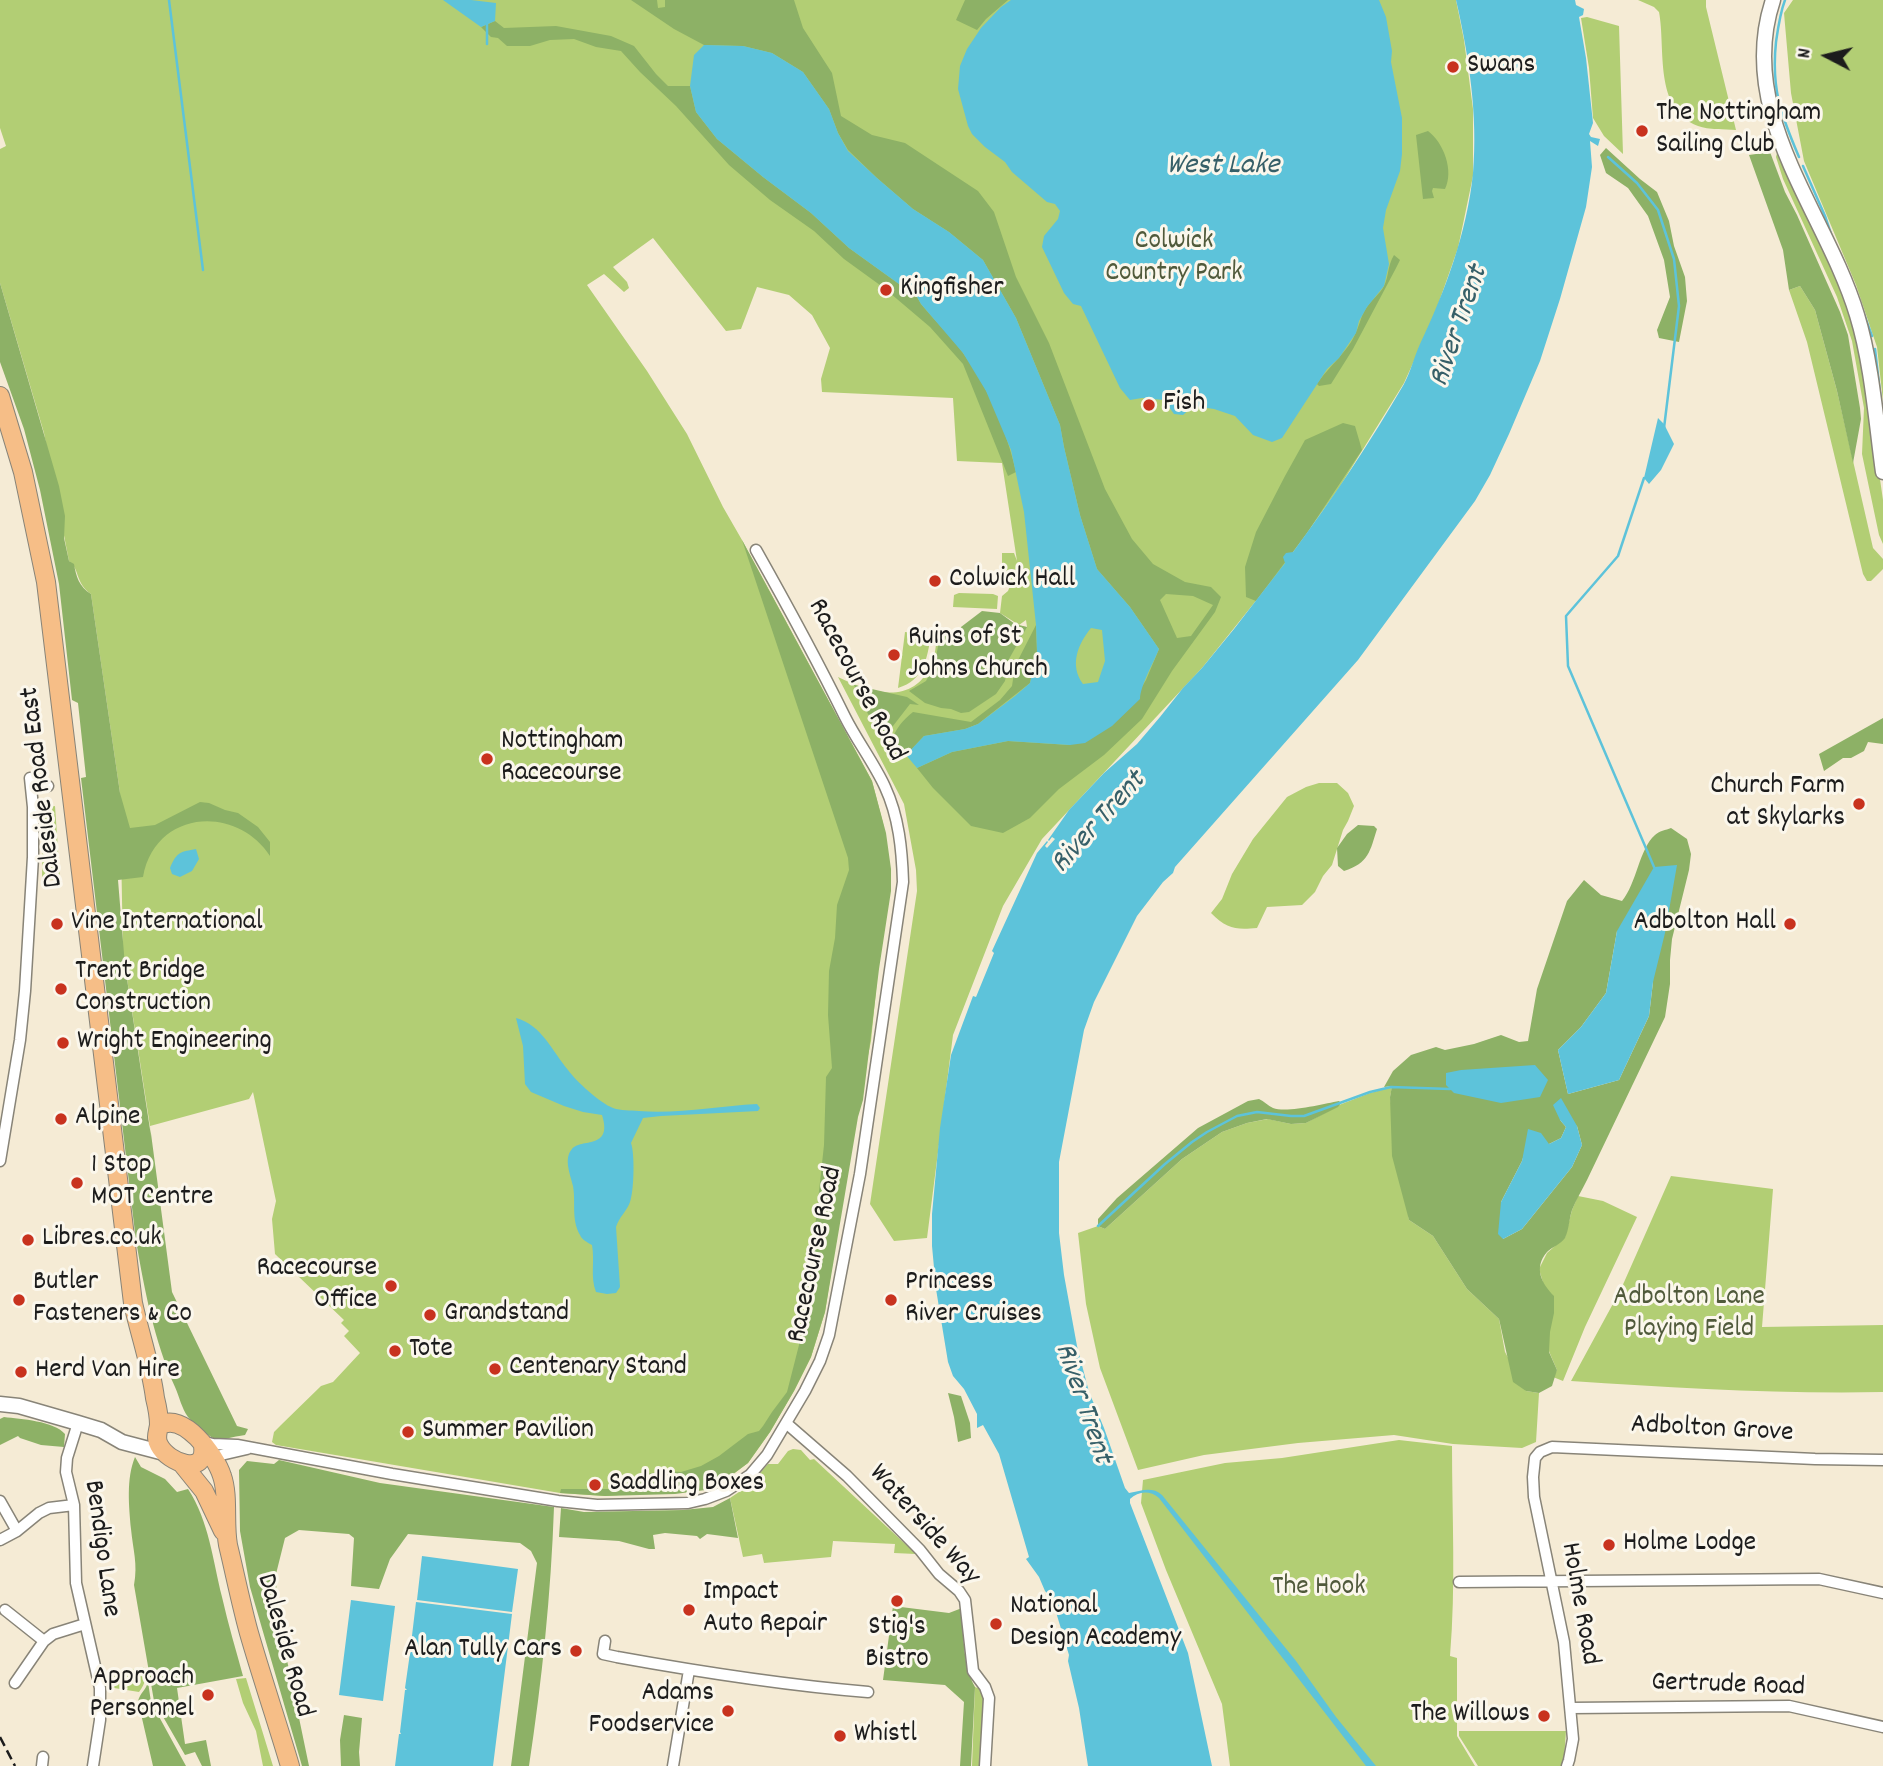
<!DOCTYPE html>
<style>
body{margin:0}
#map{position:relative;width:1883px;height:1766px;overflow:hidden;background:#f5ebd5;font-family:Dekko,sans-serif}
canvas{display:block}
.north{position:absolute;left:1792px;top:21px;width:70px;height:70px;-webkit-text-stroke:5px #fbf7ec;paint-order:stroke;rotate:277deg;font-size:19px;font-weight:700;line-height:28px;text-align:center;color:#1c1c1c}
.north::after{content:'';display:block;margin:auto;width:24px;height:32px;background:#1c1c1c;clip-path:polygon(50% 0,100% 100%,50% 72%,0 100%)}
</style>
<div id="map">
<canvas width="1883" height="1766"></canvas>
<div class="north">N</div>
</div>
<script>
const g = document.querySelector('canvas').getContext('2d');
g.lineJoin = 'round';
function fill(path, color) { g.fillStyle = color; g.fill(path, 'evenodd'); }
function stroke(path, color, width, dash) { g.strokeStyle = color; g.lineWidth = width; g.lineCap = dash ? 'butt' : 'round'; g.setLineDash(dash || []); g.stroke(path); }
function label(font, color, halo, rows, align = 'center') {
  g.font = font + ' Dekko,sans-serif'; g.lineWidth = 6; g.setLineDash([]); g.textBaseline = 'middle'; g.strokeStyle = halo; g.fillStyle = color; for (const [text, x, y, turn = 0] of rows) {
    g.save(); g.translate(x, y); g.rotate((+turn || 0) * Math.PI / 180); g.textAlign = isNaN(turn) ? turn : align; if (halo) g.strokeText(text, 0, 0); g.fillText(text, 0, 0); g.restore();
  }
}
const green = new Path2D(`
 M0 0H1456L1464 40 1473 109V176L1458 248 1433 319 1404 383 1339 488 1279 572 1202 668 1042 839 1003 906 953 1035 927 1238 894 1241 870 1204 917 891 916 870 904 804 838 677C872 694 914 706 932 663 935 655 936 645 937 636L959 638 1013 626 1027 627 1026 620 1019 625 1000 613 1002 596 1008 591 1010 586 1006 578 1002 576V553H1014L1017 561 1002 463 957 461 953 398 822 392 821 379 830 348 812 315 789 295 757 287 741 329 726 331 653 238 613 267 627 282 629 288 624 292 604 274 587 285 647 371 687 434 723 507 742 540 872 781 883 823 889 859 871 1041 855 1119 825 1312 811 1357 794 1391 770 1432 748 1463 724 1481 634 1494 605 1496 560 1493 276 1445 272 1442 274 1432 281 1425 321 1386 333 1382 360 1353 344 1336 349 1331 341 1323 344 1320 275 1254 272 1219 276 1201 253 1092 249 1099 150 1126 123 953 120 793 91 594C75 583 80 569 69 561L44 433 0 283V149L6 146 0 128Z
 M1638 0H1706V7L1736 130C1724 129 1709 130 1698 126 1653 109 1666 49 1659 12L1654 7Z
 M1793 0H1883V401L1877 347 1856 285 1804 161 1791 93 1784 13Z
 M1587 17 1619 26 1623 154 1604 136 1593 118 1589 68 1581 18Z
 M1777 153 1847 298 1864 369 1883 500V544L1879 535 1862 454 1864 408 1852 341 1837 297 1783 179 1776 157Z
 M1800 286 1815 310 1837 391 1873 548 1883 559V569L1871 581H1867L1863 574 1807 342 1789 290Z
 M959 593 993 594 998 596 997 609 953 607 954 595Z
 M905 632 931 635C927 659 924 680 898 688Z
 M1319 783H1337L1348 793 1354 806 1348 821 1343 830 1332 865 1323 876 1315 892 1302 905 1267 907 1257 928C1236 930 1227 929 1211 913L1222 899 1232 874 1253 839 1287 797 1306 787Z
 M55 806 60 879 42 880 43 808Z
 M1392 1087 1390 1097 1409 1220 1433 1236 1467 1289 1499 1319 1505 1352 1526 1391 1539 1393 1536 1442 1522 1448 1453 1444 1394 1435 1298 1443 1204 1455 1138 1470 1100 1368 1086 1304 1078 1233 1098 1226 1105 1229 1182 1159 1222 1132 1247 1123 1268 1119 1291 1124 1306 1123 1339 1105 1370 1093Z
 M1671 1176 1773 1189 1762 1327 1883 1325V1392C1779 1394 1675 1388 1571 1381L1621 1289Z
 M1578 1196 1603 1201 1637 1217 1585 1327 1563 1381 1553 1377 1557 1370 1548 1349 1544 1286 1539 1269 1547 1253 1565 1237 1572 1210Z
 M1399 1440 1452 1446C1452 1516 1456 1586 1450 1656L1457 1658V1736L1475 1766H1230L1222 1704 1166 1570 1141 1503 1143 1480 1225 1463 1282 1458Z
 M793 1449 801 1450 810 1460 814 1459 916 1554 894 1553 895 1544 833 1541 831 1557 764 1563 762 1554 743 1557 730 1498 748 1486 768 1464H778L788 1451Z
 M144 1667C146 1678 146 1683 139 1692L108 1687 106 1674Z
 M246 1678 273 1766H263L256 1731 243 1703 236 1679Z
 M975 1687 983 1690 984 1696 981 1766H972Z
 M1459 1731H1566L1564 1760 1561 1766H1478L1459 1736Z`);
const forest = new Path2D(`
 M631 0H657L658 8 665 7V0H794L803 28 832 73 841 116 872 135 905 143 978 191 994 212 1016 277 1049 343 1105 489 1132 539 1153 564 1185 582 1211 587 1221 597 1215 612 1172 671 1142 719 1104 755 1059 789 1030 818 1003 833 971 826 933 788 917 768 952 752 1008 741 1070 745 1140 690 1146 680 1159 649 1130 607 1097 569 1080 515 1064 447 1060 425 1016 318 983 260 949 232 913 209 877 178 848 150 838 133 829 109 803 72 772 53 743 46 704 45 674 29ZM1166 594 1193 596 1213 605 1191 636 1177 638 1160 600Z
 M965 0H1008L986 19 977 30 956 20Z
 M495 21 504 28 556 26 611 36 634 46 656 74 668 86H690L696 112 717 139 763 177 811 213 849 248 917 297 921 304C935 321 951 336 963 353 988 387 1007 431 1016 472L1008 476 963 364 930 327 884 288 844 259 814 231 770 200 729 165 676 106 640 72 621 51 596 47 574 39 550 40 530 46H507L498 38 491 37 481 27Z
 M1428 131C1444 143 1454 171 1445 189L1433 188 1432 191 1434 198 1423 199 1416 135Z
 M1606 148 1640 179 1657 192 1669 221 1674 246 1685 277 1687 301 1679 342 1659 338 1657 330 1670 297 1664 260 1648 216 1628 188 1606 173 1600 155Z
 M1770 152 1785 192 1797 215 1840 312 1848 335 1860 408 1861 419 1853 463 1837 391 1815 310 1800 286 1789 290 1783 250 1749 155Z
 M1394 255 1400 260 1395 270 1353 349 1331 384 1319 386 1317 384C1328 367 1349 351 1356 332 1360 324 1361 315 1367 307 1371 300 1380 294 1384 286 1389 276 1387 267 1394 255Z
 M0 283 59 486 65 516 64 538 69 561 74 564C76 576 79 587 91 594L120 793 130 828 155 825 200 802 209 803 225 810 238 813 258 827 270 842V856C236 804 155 810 143 877L118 880 125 966 151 1136 150 1126 172 1292 237 1426 248 1429 245 1435C236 1436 221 1441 213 1438 206 1434 193 1423 188 1417 182 1409 179 1396 175 1387 154 1340 145 1292 136 1241L81 778 86 777 78 703 72 700 59 584 40 490 24 429 0 362Z
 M1343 423 1355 426 1362 450 1307 533 1256 601 1246 597 1245 567 1256 532 1285 476 1305 440Z
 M742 540 872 781 886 833 891 869V891L879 969 863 1100 858 1117 825 1312 811 1357 794 1391 770 1432 748 1463 713 1489 675 1494 605 1496 560 1493 561 1489H629L639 1483V1475L665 1471 681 1472 701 1466 719 1456 748 1434 759 1431 763 1426 772 1412 787 1392 799 1345 808 1292 824 1145 826 1077 832 1068 828 1015 829 971 835 938 837 905 849 870 848 858Z
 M982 611 1000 613 1015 624 1027 627 1009 659 1005 681 996 694 969 712 961 713 951 709 941 708 925 703 909 691 926 681 935 663 940 635 958 636 961 627Z
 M1036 625 1037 652 1030 683 978 724 965 729 924 736 906 755 892 741C895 729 903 720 913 712L971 722 1000 700 1012 686 1015 666Z
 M854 685 907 697 919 705 910 704 886 735 868 714Z
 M1883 718V744L1868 742 1864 751 1851 758H1843L1824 771 1819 754Z
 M1358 825 1374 826 1377 829C1370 851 1369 863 1344 871L1338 866 1337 848 1347 834Z
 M1671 828 1687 839 1691 854 1689 870 1672 939 1670 960V984L1665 1017 1587 1180C1582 1190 1576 1200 1572 1210 1569 1219 1569 1230 1565 1238 1561 1244 1552 1247 1547 1252 1533 1268 1542 1284 1554 1296V1313L1550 1332 1549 1352 1557 1370 1552 1386 1539 1393 1526 1391 1513 1382 1499 1319 1467 1289 1433 1236 1409 1220 1392 1156 1390 1097 1392 1086 1384 1087 1393 1071 1411 1055 1436 1047 1445 1050 1474 1044 1501 1035 1519 1042 1528 1041 1537 989 1567 901 1584 880 1601 895 1622 901C1637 883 1639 849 1655 835 1659 831 1666 830 1671 828ZM1617 931 1653 982 1649 1016 1619 1080 1568 1094 1558 1050 1581 1027 1606 993ZM1560 1120 1577 1126 1582 1145 1572 1167 1522 1229 1503 1239 1501 1202 1522 1161 1526 1148 1549 1144 1561 1138 1566 1127Z
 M1259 1099C1264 1101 1268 1106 1273 1108 1287 1113 1323 1104 1339 1101L1341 1103 1338 1107 1306 1123 1291 1124 1267 1119 1247 1123 1222 1132 1182 1159 1105 1229 1098 1226V1219L1117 1198 1198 1128 1248 1101Z
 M948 1393 961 1396 970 1423 971 1438 958 1442 954 1417Z
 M4 1417C21 1419 54 1421 65 1434L64 1447 41 1445 20 1438 18 1436 0 1445V1419Z
 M135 1457 141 1467 165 1479 177 1492 188 1489C209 1521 213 1561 222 1597 228 1624 236 1650 243 1676L177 1688 185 1744 206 1740 211 1766H202L195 1752 185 1755 154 1701 134 1585C138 1564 133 1550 131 1529 129 1506 126 1479 135 1457Z
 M279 1460 380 1483 554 1507C551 1594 542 1680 529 1766H511L537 1563 531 1551 520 1543 408 1534 390 1559 379 1589 351 1586 354 1538 349 1534 299 1530 285 1538 276 1574 277 1612 309 1766H302L250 1587 240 1531 239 1470 247 1461 274 1464Z
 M730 1498 738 1538 707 1534 700 1539 697 1536 665 1533 653 1535 655 1549H649L619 1541 559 1537 561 1508 584 1512 683 1510 713 1507Z
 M893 1606 949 1613 962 1608C964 1634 962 1664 975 1687L971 1766H960L964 1702 945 1685 883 1680Z
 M148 1682 151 1702 186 1766H153L138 1701C140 1693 146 1690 148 1682Z
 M344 1715 362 1718 359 1752 360 1766H341L340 1740Z`);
const water = new Path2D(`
 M443 0H471L496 3 495 21 481 27Z
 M1011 0H1379L1386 17 1392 51 1391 62 1402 118V154L1400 171 1386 210 1383 228 1389 264 1384 286 1367 307 1359 321 1356 333 1339 358 1327 369 1282 438 1272 442 1253 435 1235 416 1214 409 1193 406 1183 415 1174 414 1164 400 1142 398 1130 400 1120 388 1081 306 1073 304 1064 293 1042 247 1044 236 1058 219 1060 211 1055 204 1047 202 1012 172 1005 162 985 147 972 134 968 126 958 89 960 66 967 49 981 28 1001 7Z
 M1456 0H1575L1576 5 1584 9 1583 15 1579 17 1586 58 1593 123 1589 134 1591 137 1600 139 1598 146 1590 141 1592 167 1586 207 1560 299 1540 361 1509 434 1490 475 1475 501 1358 660 1175 867 1173 873 1163 882 1137 916 1094 1002 1084 1030 1059 1162V1233L1064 1275 1077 1346 1089 1392 1104 1428 1125 1488 1129 1493C1141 1491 1152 1486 1162 1495L1296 1661 1336 1717 1376 1766H1366L1159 1498C1150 1490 1138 1491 1130 1499V1503L1188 1653 1212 1766H1088L1079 1708 1068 1661 1069 1655 1052 1599 1045 1591 1039 1577 1026 1559 1029 1557 999 1454 983 1425 977 1428V1414L964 1389 953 1376 948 1362 936 1289 932 1246V1214L940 1128 951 1055 973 996 976 997 994 953 992 951 1037 853 1047 841 1048 842 1045 846 1047 848 1055 839 1052 837 1049 841 1048 840 1069 810 1104 773 1137 744 1160 717 1183 688 1202 668 1234 629 1285 563 1283 557 1286 553 1293 552C1333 498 1371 441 1404 384 1411 371 1414 357 1420 344 1445 291 1467 233 1473 173 1478 116 1469 56 1456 0Z
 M704 45 743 46 772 53 803 72 829 109 838 133 848 151 877 178 913 209 949 232 983 260 1016 318 1060 425 1064 447 1080 515 1097 569 1130 607 1159 649C1154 662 1140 686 1140 699L1112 726 1085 743 1070 745 1008 741 952 752 917 768 906 755 924 736 965 729 978 724 1015 696 1030 683 1037 652 1036 625 1024 512 1011 450 986 391 963 353 921 304 917 297 849 248 811 213 763 177 717 139 696 112 690 86 694 55ZM1091 628 1102 630 1105 661 1098 682 1083 684C1069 665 1078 644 1091 628Z
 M1658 418 1664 424 1674 444 1661 470 1649 484 1644 478Z
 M196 849 199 859 192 871 180 877 172 874 170 868C177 851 181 852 196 849Z
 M1677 865 1665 933 1653 982 1649 1016 1619 1080 1568 1094 1558 1050 1581 1027 1606 993 1617 931 1654 867Z
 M516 1018C542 1025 552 1051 568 1070 576 1081 600 1103 613 1108 621 1111 630 1110 639 1111 679 1114 718 1106 757 1104L760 1108 758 1111 661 1116 643 1118 631 1143C635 1154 634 1191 630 1202 627 1211 619 1217 616 1227L620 1287 616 1293 607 1294 596 1292C590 1277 595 1261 592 1245 587 1242 582 1240 580 1235 571 1219 576 1203 573 1186 571 1176 563 1159 572 1149 581 1138 613 1150 602 1115L583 1112 564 1106 531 1092 525 1084 523 1046Z
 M1535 1065 1548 1080 1540 1097 1501 1103 1454 1093 1446 1085V1073L1461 1070Z
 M1561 1098 1577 1126 1582 1145 1572 1167 1522 1229 1503 1239 1498 1234 1501 1202 1522 1161 1528 1129 1541 1133 1549 1144 1561 1138 1566 1127 1560 1120 1553 1105Z
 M422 1556 518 1569 512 1612 417 1600Z
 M351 1600 395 1606 383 1701 339 1695Z
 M416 1602 512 1614 493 1766H395L399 1734H401L400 1732 405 1690H407L405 1688 411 1646H413L411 1644Z`);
const stream = new Path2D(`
 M169 0 203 270
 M1785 0C1780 13 1778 28 1776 42 1771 89 1781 115 1799 157
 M487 44V24
 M1608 157 1637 183 1658 210 1674 259 1679 306 1664 428
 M1803 166 1825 216 1831 234
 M1852 282 1872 336
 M1875 349 1881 402
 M1644 478 1618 556 1566 616 1568 666 1654 867
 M1098 1226 1165 1164 1192 1142 1207 1132 1237 1116 1257 1112 1291 1116H1304L1370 1092 1391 1087 1450 1089`);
const minor = new Path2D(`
 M31 788 48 786
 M0 1161 20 1040 25 991 33 857V807L30 778
 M78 1423 67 1458 66 1472 74 1505 76 1583 100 1688V1720L93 1766
 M786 1423 847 1476 920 1550 939 1574 959 1591 965 1600 973 1671 985 1687 989 1698 985 1766
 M201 1441 213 1444 237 1445 392 1474 558 1501 597 1505 688 1503 705 1499 726 1491 750 1475 767 1455 805 1391 820 1361 829 1335 860 1174 903 882C902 850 899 817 885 787 874 763 857 741 845 717 817 660 787 605 756 550
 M208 1458 247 1449
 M0 1501 17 1531
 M0 1540 17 1531 39 1513 49 1508 74 1505
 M1459 1582 1819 1579 1883 1593
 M5 1610 44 1641
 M605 1641 603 1654 617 1657C700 1672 783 1685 868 1692
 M15 1683 44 1641 53 1634 85 1624
 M1571 1708 1789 1706 1883 1727
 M42 1766 43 1757
 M673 1766 689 1670
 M1567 1766 1569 1760 1573 1739 1564 1642 1534 1497 1533 1477 1535 1458 1540 1452 1552 1447 1815 1459 1883 1460`);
const tertiary = new Path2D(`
 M1773 0C1735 114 1826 212 1857 315 1872 364 1876 421 1883 472
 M0 1404 19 1406 78 1423 101 1430 122 1442 164 1453`);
const primary = new Path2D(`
 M0 396 23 472 46 582 133 1303C140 1335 151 1366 155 1398 157 1406 159 1416 159 1425 158 1432 155 1438 159 1445 168 1463 207 1477 203 1446
 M159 1426C183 1410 216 1456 222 1476 229 1496 224 1523 228 1545 235 1574 241 1604 249 1633 262 1678 277 1722 290 1766
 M183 1465 204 1491 223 1531`);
const rail = new Path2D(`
 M0 1737 15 1766`);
const markers = [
 [1453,67,7,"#c8321e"],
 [1642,131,7,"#c8321e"],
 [886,290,7,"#c8321e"],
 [1149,405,7,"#c8321e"],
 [935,581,7,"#c8321e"],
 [894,655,7,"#c8321e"],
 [487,759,7,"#c8321e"],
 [1859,804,7,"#c8321e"],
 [57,924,7,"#c8321e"],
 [1790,924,7,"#c8321e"],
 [61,989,7,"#c8321e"],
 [63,1043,7,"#c8321e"],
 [61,1119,7,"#c8321e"],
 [77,1183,7,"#c8321e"],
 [28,1240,7,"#c8321e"],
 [391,1286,7,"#c8321e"],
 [19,1300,7,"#c8321e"],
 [891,1300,7,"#c8321e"],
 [430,1315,7,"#c8321e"],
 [395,1351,7,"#c8321e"],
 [495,1369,7,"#c8321e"],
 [21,1372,7,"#c8321e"],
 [408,1432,7,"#c8321e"],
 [595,1485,7,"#c8321e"],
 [1609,1545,7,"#c8321e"],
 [897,1601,7,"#c8321e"],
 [689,1610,7,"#c8321e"],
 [996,1624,7,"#c8321e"],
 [576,1651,7,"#c8321e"],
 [208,1695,7,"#c8321e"],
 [728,1711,7,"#c8321e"],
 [1544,1716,7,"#c8321e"],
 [840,1736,7,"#c8321e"]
];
const poiNames = [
 ["Swans",1467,67],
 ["The Nottingham",1656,115],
 ["Sailing Club",1656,147],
 ["Kingfisher",900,290],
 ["Fish",1163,405],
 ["Colwick Hall",949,581],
 ["Ruins of St",908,639],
 ["Johns Church",908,671],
 ["Nottingham",501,743],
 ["Racecourse",501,775],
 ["Church Farm",1845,788,"right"],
 ["at Skylarks",1845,820,"right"],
 ["Vine International",71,924],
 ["Adbolton Hall",1776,924,"right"],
 ["Trent Bridge",75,973],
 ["Construction",75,1005],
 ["Wright Engineering",77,1043],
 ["Alpine",75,1119],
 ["1 Stop",91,1167],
 ["MOT Centre",91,1199],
 ["Libres.co.uk",42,1240],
 ["Racecourse",377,1270,"right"],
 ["Office",377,1302,"right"],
 ["Butler",33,1284],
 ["Fasteners & Co",33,1316],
 ["Princess",905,1284],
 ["River Cruises",905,1316],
 ["Grandstand",444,1315],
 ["Tote",409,1351],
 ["Centenary Stand",509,1369],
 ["Herd Van Hire",35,1372],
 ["Summer Pavilion",422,1432],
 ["Saddling Boxes",609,1485],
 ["Holme Lodge",1623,1545],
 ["Impact",703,1594],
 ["Auto Repair",703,1626],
 ["National",1010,1608],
 ["Design Academy",1010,1640],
 ["Stig's",897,1629,"center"],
 ["Bistro",897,1661,"center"],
 ["Alan Tully Cars",562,1651,"right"],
 ["Approach",194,1679,"right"],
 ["Personnel",194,1711,"right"],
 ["Adams",714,1695,"right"],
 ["Foodservice",714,1727,"right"],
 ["The Willows",1530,1716,"right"],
 ["Whistl",854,1736]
];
const parkNames = [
 ["Colwick",1174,243],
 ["Country Park",1174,275],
 ["Adbolton Lane",1689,1299],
 ["Playing Field",1689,1331],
 ["The Hook",1319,1589]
];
const streetNames = [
 ["Racecourse Road",855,681,62],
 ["Daleside Road East",44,787,-97],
 ["Racecourse Road",817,1255,-78],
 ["Adbolton Grove",1712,1431,3],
 ["Waterside Way",923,1526,48],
 ["Bendigo Lane",100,1549,82],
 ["Holme Road",1578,1604,80],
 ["Daleside Road",283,1646,74],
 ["Gertrude Road",1728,1687,2]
];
const waterNames = [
 ["West Lake",1223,168],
 ["River Trent",1461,327,-71],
 ["River Trent",1100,824,-48],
 ["River Trent",1081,1404,71]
];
fill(green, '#b2ce74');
fill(forest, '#8db166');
fill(water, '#5dc3da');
stroke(stream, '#5dc3da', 2.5);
stroke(minor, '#888478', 13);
stroke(tertiary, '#888478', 17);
stroke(primary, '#888478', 20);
stroke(minor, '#fff', 10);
stroke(tertiary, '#fff', 14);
stroke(primary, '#f6be87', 18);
stroke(rail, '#1c1c1c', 2.5, [10, 5]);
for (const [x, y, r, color] of markers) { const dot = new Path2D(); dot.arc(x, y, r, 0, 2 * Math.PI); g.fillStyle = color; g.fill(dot); stroke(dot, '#fbf7ec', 2.5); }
label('28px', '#1c1c1c', '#fbf7ec', poiNames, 'left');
label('28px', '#505a3b', '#fbf7ec', parkNames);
label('28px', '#1c1c1c', '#fbf7ec', streetNames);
label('italic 30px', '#365f68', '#fbf7ec', waterNames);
</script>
